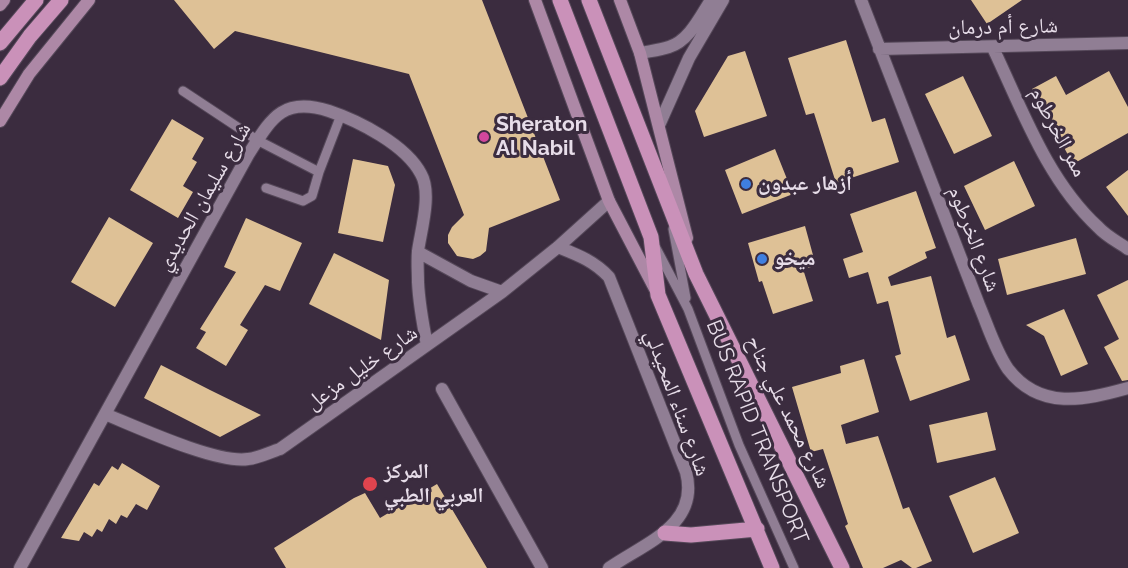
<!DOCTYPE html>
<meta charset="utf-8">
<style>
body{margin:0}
canvas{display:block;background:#3b2c3f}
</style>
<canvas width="1128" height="568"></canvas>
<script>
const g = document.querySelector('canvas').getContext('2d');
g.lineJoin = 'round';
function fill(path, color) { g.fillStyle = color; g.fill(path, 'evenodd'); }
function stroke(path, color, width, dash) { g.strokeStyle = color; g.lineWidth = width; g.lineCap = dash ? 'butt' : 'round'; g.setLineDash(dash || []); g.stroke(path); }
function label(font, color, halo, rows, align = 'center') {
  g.font = font + ' Raleway,"Noto Naskh Arabic",sans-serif'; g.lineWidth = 6; g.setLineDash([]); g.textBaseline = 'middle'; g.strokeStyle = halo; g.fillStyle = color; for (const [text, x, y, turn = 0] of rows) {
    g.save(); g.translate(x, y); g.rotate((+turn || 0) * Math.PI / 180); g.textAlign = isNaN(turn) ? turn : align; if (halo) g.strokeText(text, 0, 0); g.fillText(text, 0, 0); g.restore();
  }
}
const building = new Path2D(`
 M174 0H482L560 200 489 228 486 251 480 256 473 259 457 256 448 243V235L452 227 464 215 409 74 235 31 214 49Z
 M971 0H1022L987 24Z
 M846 40 872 122 885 118 899 162 836 183 814 113 806 115 788 58Z
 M745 51 767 116 704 137 695 111 728 56Z
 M1109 71 1128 107V133L1073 164 1032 89 1056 76 1066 95Z
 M963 76 992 136 954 154 925 94Z
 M172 119 204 138 192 159 197 162 183 186 193 192 178 218 130 190Z
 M775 149 793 194 742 214 725 170Z
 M353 159 388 166 395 185 383 242 338 233Z
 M1014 161 1035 206 985 230 964 186Z
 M1128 170V216L1106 187Z
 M916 191 936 248 925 252 927 258 888 277 891 286 931 276 947 338 955 335 970 380 910 401 895 356 901 354 888 301 877 304 868 272 849 278 843 259 863 252 850 214Z
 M109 217 153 243 115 307 71 282Z
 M246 218 302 243 280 291 265 285 240 325 248 330 226 366 196 348 206 332 200 329 236 272 224 267Z
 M805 226 816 266 803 269 813 301 773 314 762 281 759 282 748 243Z
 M1076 238 1086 274 1007 295 998 259Z
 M334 253 389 280 381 340 309 304Z
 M1128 280V380L1122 381 1104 347 1119 339 1097 295Z
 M1064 309 1088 364 1061 376 1044 336 1026 325Z
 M864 359 879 412 841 425 846 444 878 436 903 509 909 507 932 561 916 568H912L901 560 883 568H863L845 526 848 524 823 449 811 452 792 387 841 373 840 366Z
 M161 365 210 390 261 415 220 437 144 398Z
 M987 412 996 450 937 463 929 425Z
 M122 463 160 486 147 510 136 504 127 518 121 515 116 524 109 519 102 532 97 529 92 537 84 532 79 541 61 538 94 483 99 486 112 466 118 470Z
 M995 477 1019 533 973 553 949 496Z
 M437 484 487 568H286L274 548 354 498 365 493 380 518Z`);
const lane = new Path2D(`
 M183 91 257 140 319 172
 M266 188 303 201 312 196 319 172 341 115
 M673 229 686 298
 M656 248 688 309 739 445 794 568`);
const street = new Path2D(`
 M861 0 979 305C988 326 995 350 1008 369 1040 411 1085 400 1128 388
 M993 48C1022 109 1047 180 1098 227 1106 236 1118 242 1128 249
 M879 49 1128 43
 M640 53C650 51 660 50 669 47 689 41 700 17 711 0
 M660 123 689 58 723 0
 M558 247C578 255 594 261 609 277L686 472C700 525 645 543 609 568
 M418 252 471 281 502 292
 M442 389 542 568
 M105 414C137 427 217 464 248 459 259 458 270 452 280 449L502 292 558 247 609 201
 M20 568 248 155C271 119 282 96 329 111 359 121 406 145 421 174 432 193 421 230 418 251 417 261 418 272 418 282 419 304 423 325 427 345`);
const secondary = new Path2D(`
 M535 0 609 201 655 289
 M620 0 640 53 687 238
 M0 5 4 0
 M0 121 29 74 89 0`);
const primary = new Path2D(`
 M560 0 651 237 658 295 772 568
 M589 0 696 274 842 568
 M0 43 36 0
 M0 78 30 36 61 0
 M665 533 691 535 757 529`);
const markers = [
 [484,137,6,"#d1479c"],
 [746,184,6,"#3f7fe0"],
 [762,259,6,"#3f7fe0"],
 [370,484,8,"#e0444e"]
];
const streetNames = [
 ["شارع أم درمان",1003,27,-1],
 ["ممر الخرطوم",1058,132,62],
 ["شارع سليمان الحديدي",204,197,-60],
 ["شارع الخرطوم",974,239,69],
 ["شارع خليل مزعل",362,368,-35],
 ["شارع سناء المحيدلي",677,403,70],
 ["شارع محمد علي جناح",788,412,64],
 ["BUS RAPID TRANSPORT",757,432,68]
];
const poiNames = [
 ["Sheraton",496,125],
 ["Al Nabil",496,149],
 ["أزهار عبدون",758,184],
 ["ميخو",774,259],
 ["المركز",384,472],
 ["العربي الطبي",384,496]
];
fill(building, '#dec196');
stroke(lane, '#554859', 11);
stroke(street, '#554859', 14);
stroke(secondary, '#554859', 14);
stroke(primary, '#554859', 17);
stroke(lane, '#907e94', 9);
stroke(street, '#907e94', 12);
stroke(secondary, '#ad88a6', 12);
stroke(primary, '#ca91b9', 15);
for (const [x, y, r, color] of markers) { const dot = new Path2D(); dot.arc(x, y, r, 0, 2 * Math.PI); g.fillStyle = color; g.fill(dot); stroke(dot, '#3b2c3f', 2); }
label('21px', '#e7dde9', '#3b2c3f', streetNames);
label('bold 21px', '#e7dde9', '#3b2c3f', poiNames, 'left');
</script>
